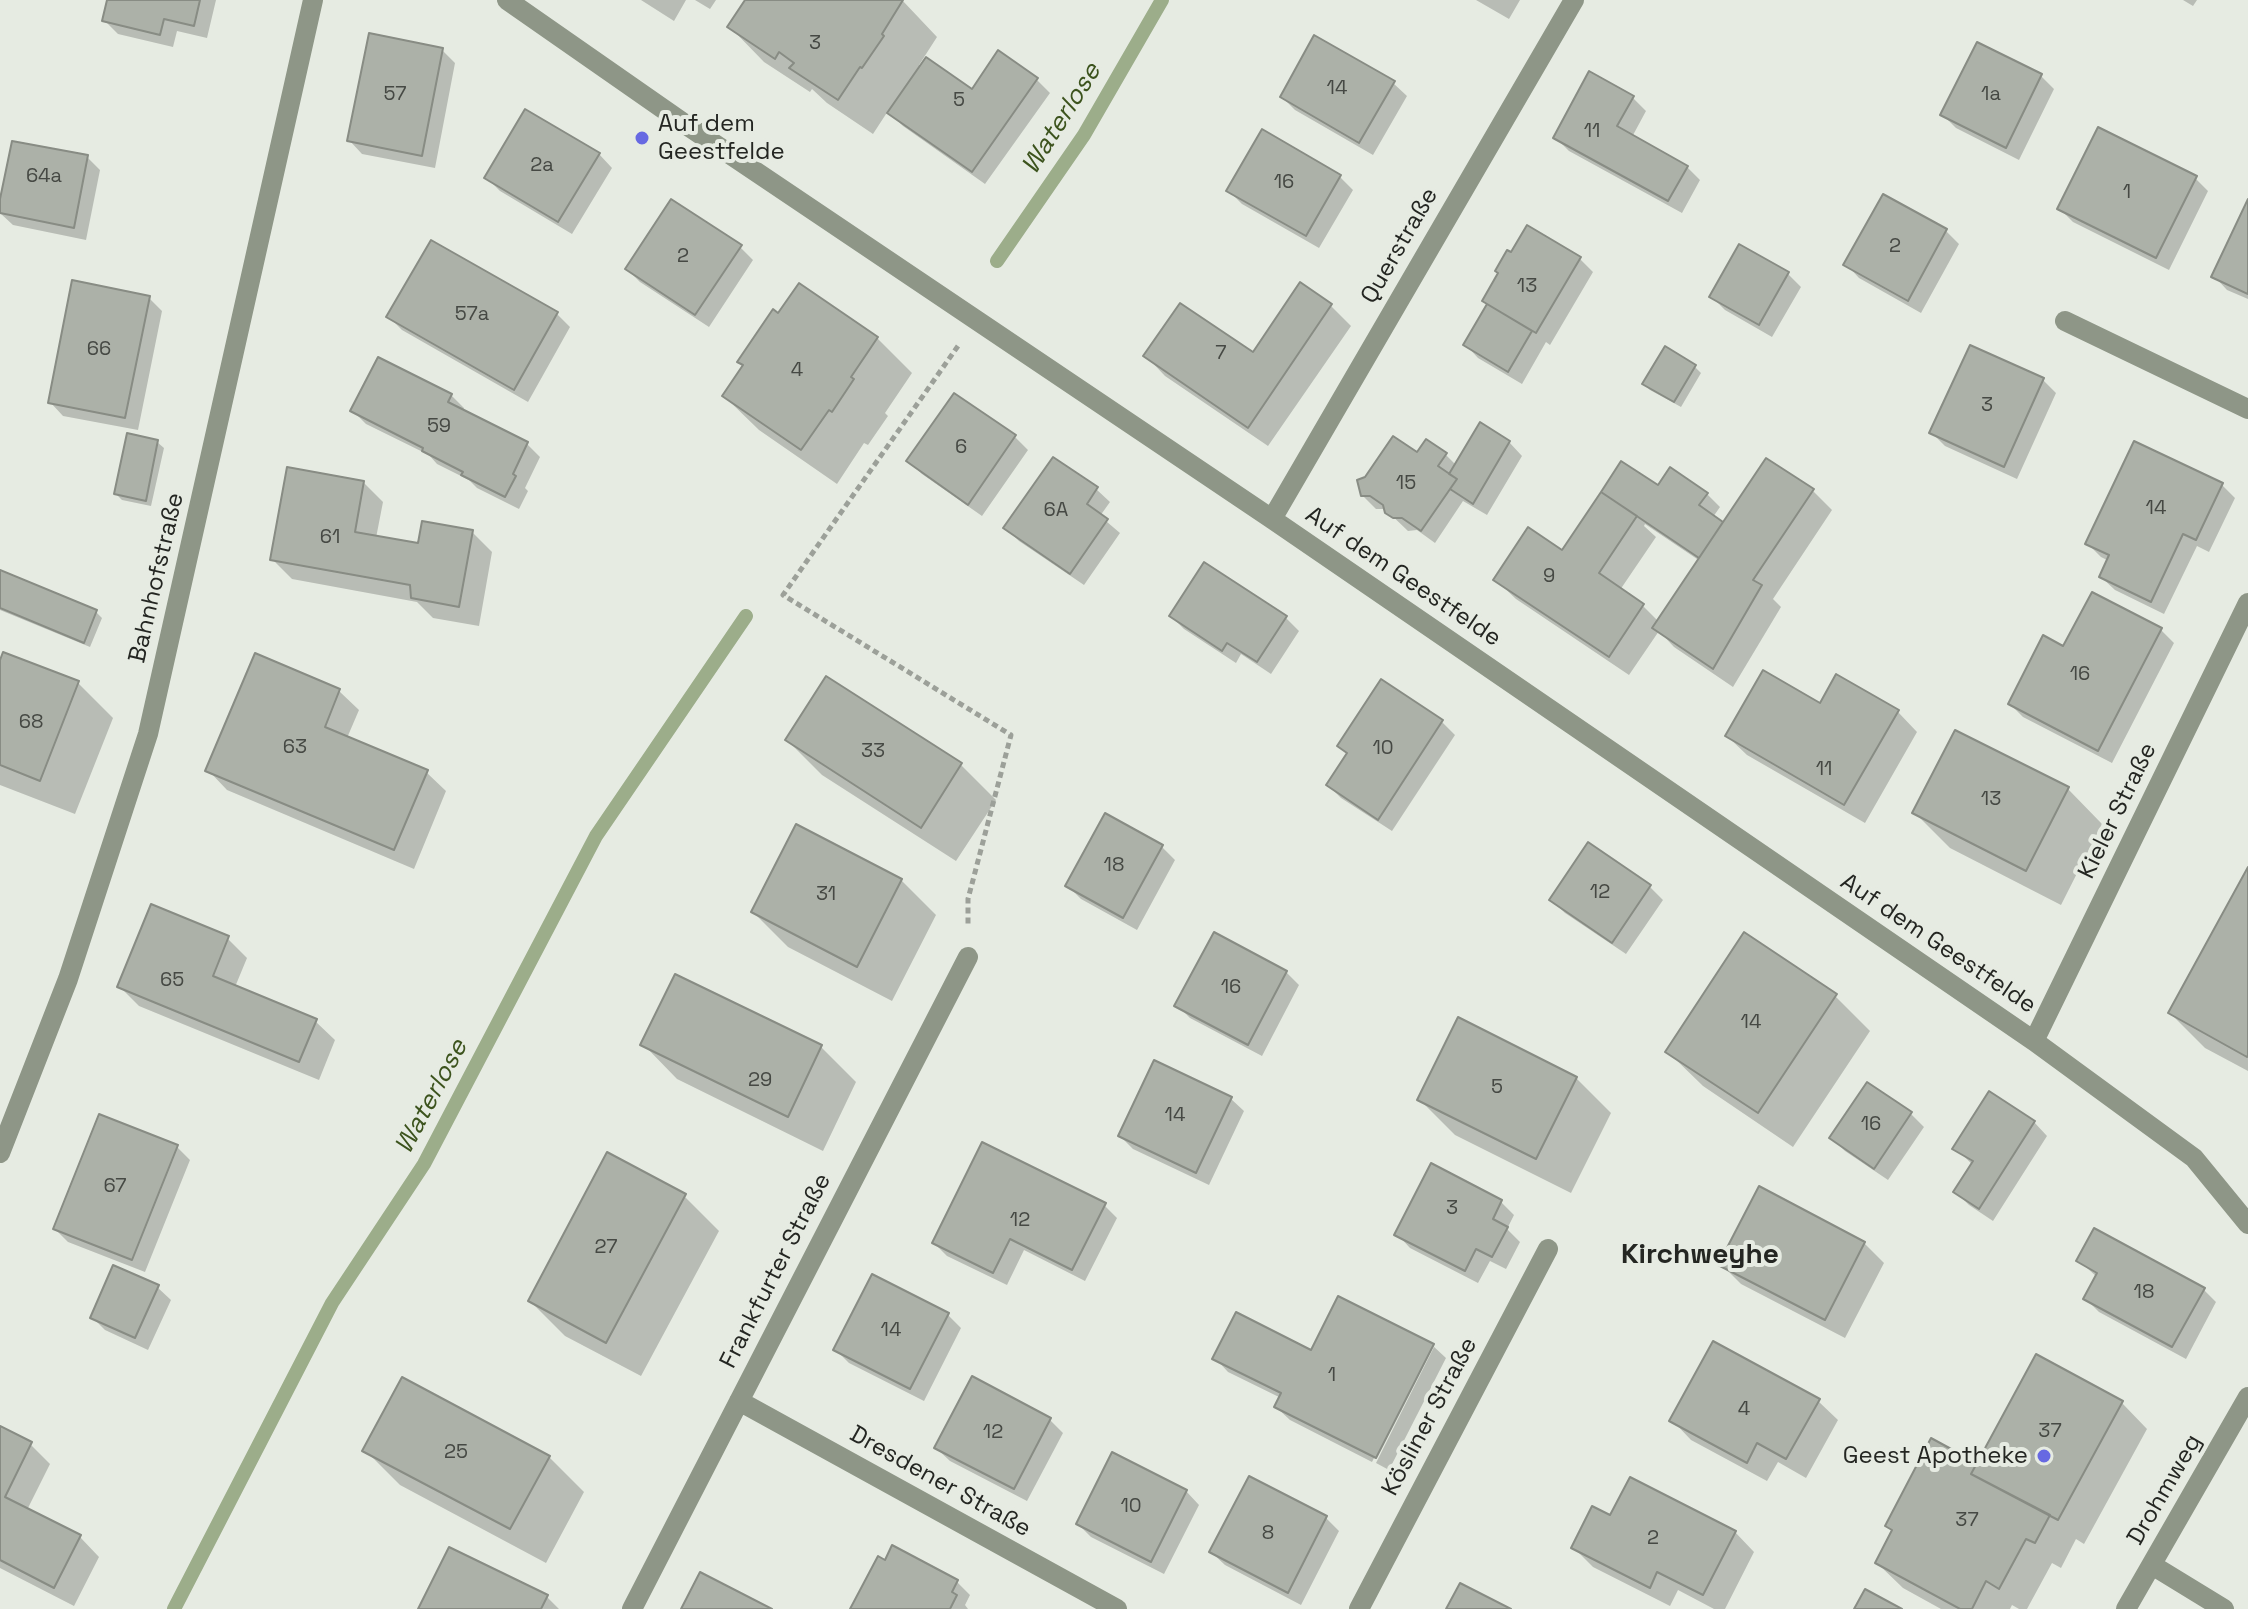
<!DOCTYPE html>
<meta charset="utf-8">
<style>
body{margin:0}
canvas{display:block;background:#e6ebe2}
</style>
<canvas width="2248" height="1609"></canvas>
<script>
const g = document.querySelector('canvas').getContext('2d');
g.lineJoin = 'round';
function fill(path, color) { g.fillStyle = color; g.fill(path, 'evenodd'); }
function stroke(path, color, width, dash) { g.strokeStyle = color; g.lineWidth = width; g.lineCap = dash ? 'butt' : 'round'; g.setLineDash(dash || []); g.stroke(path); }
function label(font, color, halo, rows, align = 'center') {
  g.font = font + ' "Space Grotesk",sans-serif'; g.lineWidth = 8; g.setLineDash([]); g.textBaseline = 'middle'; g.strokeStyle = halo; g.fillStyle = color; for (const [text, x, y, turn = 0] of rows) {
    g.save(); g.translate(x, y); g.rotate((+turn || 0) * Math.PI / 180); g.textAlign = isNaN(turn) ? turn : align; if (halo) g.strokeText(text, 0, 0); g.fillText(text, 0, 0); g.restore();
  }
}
const shadow = new Path2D(`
 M109 0H216L207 38 177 31 173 47 118 34 104 20Z
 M641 0H686L674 21Z
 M695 0H716L710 9Z
 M748 0H902L937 37 919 65 922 67 972 91 1037 80 1050 93 985 184 903 126 888 111 873 134 827 103 812 89 810 92 764 62 730 27Z
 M1476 0H1520L1509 19Z
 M2183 0H2197L2193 6Z
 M442 50 455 63 435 168 362 154 349 140Z
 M2041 76 2054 89 2019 160 1956 128 1943 115Z
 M1393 83 1407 96 1373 155 1295 110 1282 97Z
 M1633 98 1646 111 1632 137 1687 167 1700 180 1682 213 1569 151 1555 137Z
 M1263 132 1340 177 1353 190 1319 248 1242 204 1229 191Z
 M599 154 612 168 572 234 500 191 487 178Z
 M87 157 100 170 86 240 13 225 0 213V209Z
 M2195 178 2208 191 2169 270 2073 222 2060 209Z
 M1884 197 1946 231 1959 244 1921 313 1859 278 1846 264Z
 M2248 204V299L2227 290 2214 276Z
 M1528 227 1580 259 1593 272 1550 345 1546 342 1522 384 1478 358 1465 344 1489 305 1512 255Z
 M432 243 557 314 570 327 528 402 402 330 389 317Z
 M740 247 753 260 709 327 640 282 627 269Z
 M1740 247 1788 274 1801 287 1772 337 1725 310 1712 297Z
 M1300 285 1331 306 1351 326 1268 446 1165 376 1146 356 1253 355Z
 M149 298 162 311 138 430 63 416 50 402Z
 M779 316 877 338 912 373 885 413 888 416 868 445 864 443 837 484 759 430 724 396Z
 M1665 349 1695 367 1701 373 1681 407 1650 390 1644 384Z
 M2043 380 2056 393 2017 479 1945 446 1932 433Z
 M451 395 464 408 463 412 527 444 540 457 525 488 528 491 519 509 477 488 469 480 437 464 429 455 366 424 353 411Z
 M954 395 1015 437 1028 450 982 516 922 474 909 461Z
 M1481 425 1509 442 1522 456 1487 515 1463 501 1435 543 1417 530 1408 531 1385 509H1376L1362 495 1417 455 1445 454 1456 465Z
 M157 442 164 448 151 506 122 500 116 494Z
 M2135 443 2222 485 2235 498 2209 552 2197 546 2164 614 2115 590 2101 577 2109 561 2101 557 2087 543Z
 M363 482 383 502 376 538 419 546 472 532 492 552 479 626 433 618 417 602 292 579 272 559Z
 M1658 488 1707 494 1720 507 1713 517 1724 524 1813 491 1832 510 1773 599 1781 607 1733 687 1674 647 1659 631 1629 675 1516 599 1496 580 1563 552ZM1645 524 1700 561 1659 622 1643 606 1620 590 1656 537 1644 526Z
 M1096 489 1110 502 1100 516 1120 533 1084 585 1019 541 1006 528Z
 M1205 565 1286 618 1299 631 1271 674 1241 654 1236 663 1184 629 1171 616Z
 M0 572 96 612 102 618 90 647 0 610Z
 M2161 630 2174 643 2112 763 2023 717 2010 704 2064 649Z
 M0 665 78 683 113 718 75 814 0 785Z
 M826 679 961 765 996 800 956 861 822 775 787 740Z
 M1382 682 1442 722 1455 735 1392 831 1341 798 1328 785 1348 754 1339 746Z
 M339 691 359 710 347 738 426 772 446 791 414 869 227 790 208 770Z
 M1898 712 1917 732 1865 823 1747 755 1727 736Z
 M2068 789 2102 824 2061 905 1950 848 1915 813Z
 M1162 847 1175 860 1137 930 1081 899 1068 886Z
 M2248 871V1071L2205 1048 2170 1013Z
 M901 880 936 915 892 1001 788 947 753 912Z
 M1650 887 1663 900 1626 954 1565 913 1552 900Z
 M227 938 247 958 235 987 315 1021 335 1040 319 1080 139 1006 119 986Z
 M1286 972 1299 985 1262 1056 1190 1018 1177 1005Z
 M1835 996 1870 1031 1793 1147 1703 1086 1668 1052Z
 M643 1044 821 1047 856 1082 823 1151 677 1079Z
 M1576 1078 1611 1113 1571 1193 1455 1135 1420 1100Z
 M1230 1098 1244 1111 1209 1185 1133 1149 1120 1136Z
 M1911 1114 1924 1127 1888 1180 1845 1151 1832 1138Z
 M2034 1122 2047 1136 1993 1221 1969 1205 1956 1192 1973 1165 1955 1148Z
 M177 1147 190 1160 145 1272 68 1242 55 1229Z
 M684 1196 719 1231 641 1376 565 1336 530 1301Z
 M1501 1202 1514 1215 1507 1229 1520 1242 1506 1269 1490 1261 1478 1283 1410 1248 1397 1234Z
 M1104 1205 1117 1218 1085 1281 1024 1250 1007 1285 947 1256 934 1243Z
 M1864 1243 1884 1263 1845 1338 1741 1284 1721 1264Z
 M2078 1260 2203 1289 2216 1302 2186 1359 2099 1312 2086 1299 2097 1277Z
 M873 1277 948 1315 961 1328 924 1401 849 1363 836 1350Z
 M157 1287 171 1300 148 1350 105 1330 92 1317Z
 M1432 1345 1446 1358 1389 1470 1376 1463 1434 1347H1430L1372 1462 1290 1420 1276 1407 1281 1398 1228 1372 1215 1358Z
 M1818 1401 1838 1420 1806 1478 1778 1462 1767 1481 1691 1440 1672 1420Z
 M2122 1403 2147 1429 2084 1544 2076 1539 2061 1568 2052 1563 2027 1609H2019L2012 1605 2010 1609H1941L1903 1588 1877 1563 1893 1532 1887 1525 1978 1465Z
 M1050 1420 1063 1433 1027 1501 950 1461 936 1448Z
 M0 1428 30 1444 50 1464 27 1510 80 1537 99 1557 74 1606 0 1568Z
 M365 1450 549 1457 584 1492 546 1563 400 1485Z
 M1186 1491 1199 1505 1164 1574 1091 1537 1078 1524Z
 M1326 1518 1339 1531 1301 1605 1225 1565 1211 1552Z
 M1611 1518 1735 1532 1754 1552 1725 1609H1714L1678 1590 1670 1606 1593 1567 1573 1547Z
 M893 1548 957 1582 970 1595 965 1605 968 1609H853Z
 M547 1597 559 1609H420Z`);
const stream = new Path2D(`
 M997 261 1084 135 1162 0
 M174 1609 332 1303 424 1164 596 836 746 616`);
const building = new Path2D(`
 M107 0H200L194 26 164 19 160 35 102 21Z
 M745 0H903L882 34 884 36 862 68 860 67 838 100 789 68 794 63 779 52 775 59 727 27Z
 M369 33 443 48 422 156 347 141Z
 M1314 35 1395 81 1359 143 1280 97Z
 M1977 42 2042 74 2006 148 1940 115Z
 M998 50 1038 78 972 172 887 113 926 57 972 89Z
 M1589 71 1634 96 1617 126 1688 166 1668 201 1553 138Z
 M525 109 600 153 558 222 484 178Z
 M2098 127 2197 176 2156 258 2057 209Z
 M1262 129 1341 175 1306 236 1226 191Z
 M12 141 88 155 74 228 0 213V199Z
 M1883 194 1947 229 1908 301 1843 265Z
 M671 199 742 245 695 315 625 269Z
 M2248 199V294L2211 277Z
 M1527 225 1581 257 1536 333 1482 301 1498 273 1495 271 1507 250 1511 252Z
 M431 240 558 312 514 390 386 317Z
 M1739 244 1789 272 1759 325 1709 297Z
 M72 280 150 296 125 418 48 403Z
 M1300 282 1332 304 1248 428 1143 356 1180 303 1253 352Z
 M799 283 878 337 851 377 854 379 832 412 829 410 801 450 722 396 743 365 737 362 773 309 778 313Z
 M1487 304 1532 331 1508 372 1463 345Z
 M1970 345 2044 378 2004 467 1929 433Z
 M1665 346 1696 365 1674 402 1642 384Z
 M378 357 452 394 448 402 528 442 513 474 516 476 505 497 461 475 463 472 422 451 423 448 350 411Z
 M954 393 1016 435 968 505 906 461Z
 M1480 422 1510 441 1473 504 1450 489 1457 479 1449 474Z
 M127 433 158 440 146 501 114 494Z
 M1393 436 1417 452 1426 439 1447 453 1438 466 1457 479 1421 531 1402 518H1393L1385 513 1383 505 1370 496H1361L1357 480 1365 477Z
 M2134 441 2223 483 2196 540 2183 534 2151 602 2099 577 2109 555 2085 544Z
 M1053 457 1098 487 1087 504 1108 519 1070 574 1003 528Z
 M1766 458 1814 489 1753 580 1762 585 1713 669 1652 628Z
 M1621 461 1658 485 1670 467 1708 493 1699 505 1723 522 1699 558 1601 492Z
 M287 467 364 481 355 532 418 543 422 521 473 530 459 607 411 598 410 585 270 560Z
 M1601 492 1637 516 1599 573 1644 604 1609 657 1493 580 1528 527 1562 550Z
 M1204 562 1287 616 1257 662 1227 643 1222 651 1169 616Z
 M0 570 97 610 84 643 0 608Z
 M2092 592 2162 628 2098 751 2008 704 2043 635 2063 646Z
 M3 652 79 681 40 781 0 765V660Z
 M255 653 340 689 325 727 428 770 394 850 205 771Z
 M1763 670 1820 703 1836 674 1899 710 1844 805 1725 736Z
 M826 676 962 763 921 828 785 740Z
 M1381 679 1443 720 1378 820 1326 785 1347 753 1337 746Z
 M1955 730 2069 787 2026 871 1912 813Z
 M1105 813 1163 845 1123 918 1065 886Z
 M796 824 902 879 857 967 751 912Z
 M1588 842 1651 885 1612 943 1549 900Z
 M2248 867V1055L2247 1057 2168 1013Z
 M151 904 229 936 213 976 317 1019 299 1062 117 987Z
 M1214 932 1287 971 1248 1045 1174 1006Z
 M1744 932 1837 994 1758 1113 1665 1052Z
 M675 974 822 1045 788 1117 640 1045Z
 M1458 1017 1577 1077 1536 1159 1417 1100Z
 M1154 1060 1232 1097 1196 1173 1118 1136Z
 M1867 1082 1912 1112 1874 1169 1829 1138Z
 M1989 1091 2035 1121 1979 1209 1953 1192 1973 1161 1952 1149Z
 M99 1114 178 1145 132 1260 53 1229Z
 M982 1142 1106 1203 1072 1270 1010 1239 993 1273 932 1243Z
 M607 1152 686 1194 606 1343 528 1301Z
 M1431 1163 1502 1200 1493 1219 1508 1227 1492 1257 1476 1249 1465 1271 1394 1235Z
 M1759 1186 1865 1242 1825 1320 1718 1265Z
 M2094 1228 2205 1288 2172 1347 2083 1299 2097 1273 2076 1261Z
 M113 1265 159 1285 135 1338 90 1318Z
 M872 1274 949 1313 910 1389 833 1350Z
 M1338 1296 1434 1344 1376 1458 1274 1407 1281 1393 1212 1359 1236 1312 1311 1350Z
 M1713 1341 1820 1399 1786 1459 1757 1443 1747 1463 1669 1421Z
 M2036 1354 2123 1401 2058 1520 1971 1474Z
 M972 1376 1051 1418 1014 1489 934 1448Z
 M402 1377 550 1456 510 1529 362 1451Z
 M0 1426 32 1442 5 1497 81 1535 54 1588 0 1560Z
 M1931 1438 1977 1463 1971 1474 2050 1515 2035 1543 2026 1539 1999 1589 1986 1581 1972 1609H1960L1875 1563 1892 1530 1885 1526Z
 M1112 1452 1187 1490 1151 1562 1076 1524Z
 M1249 1476 1327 1516 1288 1593 1209 1552Z
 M1630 1477 1736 1531 1703 1595 1657 1572 1650 1588 1571 1548 1592 1506 1610 1515Z
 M892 1545 958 1580 952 1592 957 1595 950 1609H850L878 1556 885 1560Z
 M449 1547 548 1595 541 1609H418Z
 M700 1572 772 1609H681Z
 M1460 1583 1511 1609H1446Z
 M1865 1589 1902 1609H1854Z`);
const path = new Path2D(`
 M958 346 783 595 1011 735 968 899V924`);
const minor = new Path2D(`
 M507 0 682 122 1272 519 2034 1041 2194 1158 2248 1224
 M2065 321 2248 409
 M1272 519 1574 0
 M2034 1041 2248 603
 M0 1153 68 979 148 734 313 0
 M739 1401 1117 1609
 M2152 1565 2224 1609
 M632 1609 968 957
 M1359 1609 1548 1249
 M2126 1609 2248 1397`);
const markers = [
 [642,138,8,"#6769e2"],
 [2044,1456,8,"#6769e2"]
];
const numberNames = [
 ["3",815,44],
 ["14",1337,89],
 ["57",395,95],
 ["1a",1991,95],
 ["5",959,101],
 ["11",1592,132],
 ["2a",542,166],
 ["64a",44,177],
 ["16",1284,183],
 ["1",2127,193],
 ["2",1895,247],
 ["2",683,257],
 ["13",1527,287],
 ["57a",472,315],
 ["66",99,350],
 ["7",1221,354],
 ["4",797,371],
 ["3",1987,406],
 ["59",439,427],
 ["6",961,448],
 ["15",1406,484],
 ["14",2156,509],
 ["6A",1056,511],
 ["61",330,538],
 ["9",1549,577],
 ["16",2080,675],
 ["68",31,723],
 ["63",295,748],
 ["10",1383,749],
 ["33",873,752],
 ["11",1824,770],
 ["13",1991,800],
 ["18",1114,866],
 ["12",1600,893],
 ["31",826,895],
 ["65",172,981],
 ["16",1231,988],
 ["14",1751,1023],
 ["29",760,1081],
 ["5",1497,1088],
 ["14",1175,1116],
 ["16",1871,1125],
 ["67",115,1187],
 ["3",1452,1209],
 ["12",1020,1221],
 ["27",606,1248],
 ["18",2144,1293],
 ["14",891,1331],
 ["1",1332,1376],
 ["4",1744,1410],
 ["37",2050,1432],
 ["12",993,1433],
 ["25",456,1453],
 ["10",1131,1507],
 ["37",1967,1521],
 ["8",1268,1534],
 ["2",1653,1539]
];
const poiNames = [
 ["Auf dem",658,124],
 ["Geestfelde",658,152],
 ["Geest Apotheke",2028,1456,"right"]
];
const streetNames = [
 ["Querstraße",1400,246,-60],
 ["Auf dem Geestfelde",1403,577,34],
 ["Bahnhofstraße",157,578,-77],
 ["Kieler Straße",2118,811,-64],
 ["Auf dem Geestfelde",1938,944,34],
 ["Frankfurter Straße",776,1271,-63],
 ["Kösliner Straße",1430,1417,-62],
 ["Dresdener Straße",940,1482,29],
 ["Drohmweg",2165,1490,-60]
];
const waterNames = [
 ["Waterlose",1062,119,-58],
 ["Waterlose",432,1097,-62]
];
const quarterNames = [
 ["Kirchweyhe",1700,1255]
];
fill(shadow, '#0003');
stroke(stream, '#9cad8a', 14);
fill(building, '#acb1a8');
stroke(building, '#888c84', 2);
stroke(path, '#9ca099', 5, [6, 4]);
stroke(minor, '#8e9687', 20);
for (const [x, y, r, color] of markers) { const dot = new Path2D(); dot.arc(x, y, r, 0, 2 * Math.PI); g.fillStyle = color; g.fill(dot); stroke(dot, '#e6ebe2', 3); }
label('20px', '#464944', null, numberNames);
label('24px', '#242622', '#e6ebe2', poiNames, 'left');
label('24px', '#242622', '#e6ebe2', streetNames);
label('italic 26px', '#3c531d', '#e6ebe2', waterNames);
label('bold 28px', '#242622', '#e6ebe2', quarterNames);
</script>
